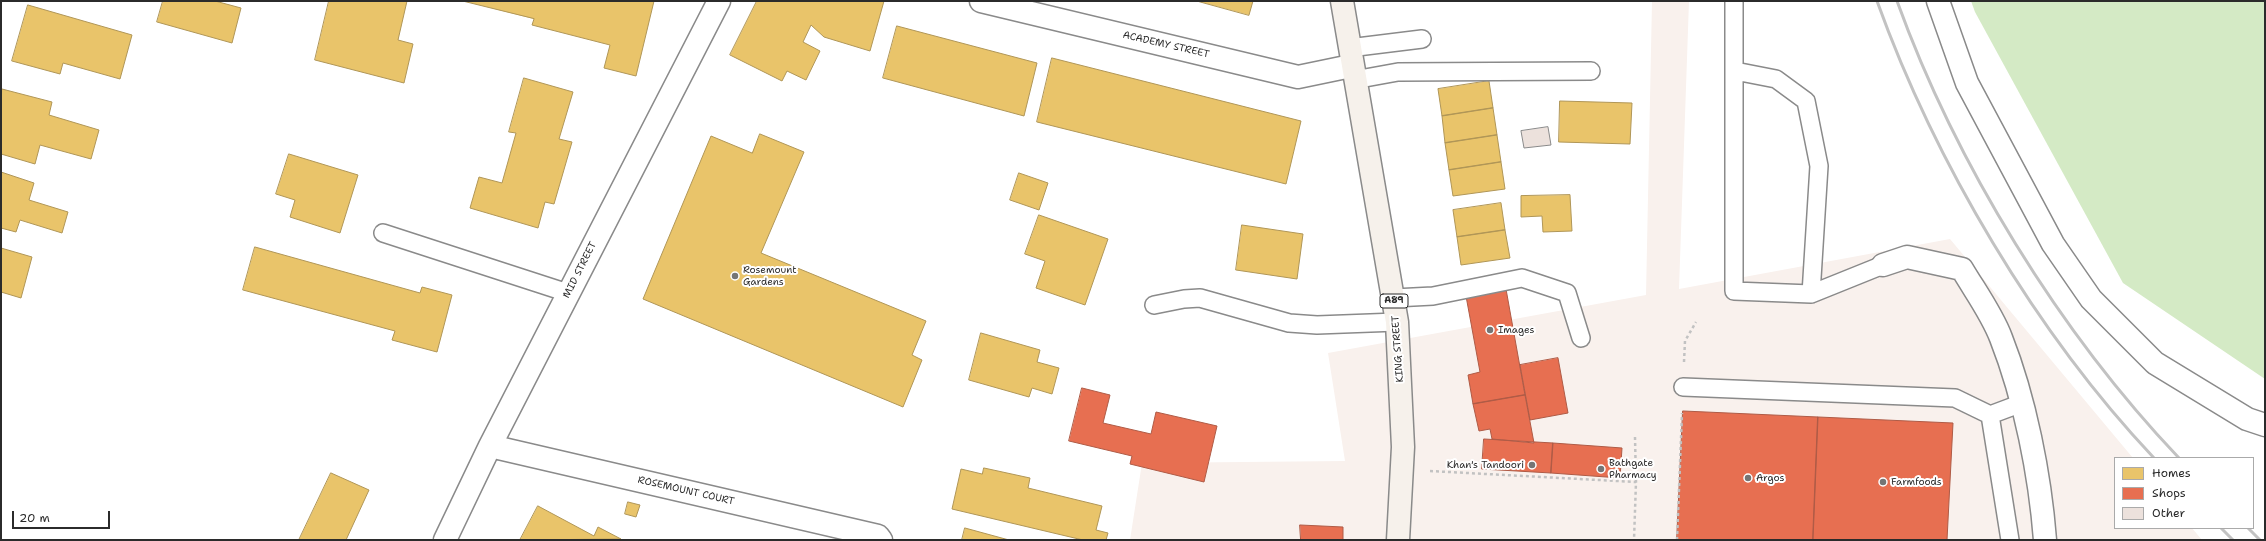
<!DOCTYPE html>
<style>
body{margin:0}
#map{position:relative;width:2266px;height:541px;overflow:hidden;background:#fff;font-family:"Shantell Sans",sans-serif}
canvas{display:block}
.frame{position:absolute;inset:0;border:2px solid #2b2b2b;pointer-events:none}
.legend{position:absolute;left:2114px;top:457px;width:140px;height:72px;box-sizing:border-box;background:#fff;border:1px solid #aaa;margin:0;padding:5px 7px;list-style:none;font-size:12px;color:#2b2b2b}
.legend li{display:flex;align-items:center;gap:8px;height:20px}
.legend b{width:20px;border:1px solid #aaa}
.scale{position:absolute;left:12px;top:511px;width:98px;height:18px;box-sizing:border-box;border:2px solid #2b2b2b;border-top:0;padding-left:5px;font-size:12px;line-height:14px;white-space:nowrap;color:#2b2b2b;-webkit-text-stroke:3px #fff;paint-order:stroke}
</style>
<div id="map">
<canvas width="2266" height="541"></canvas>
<div class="frame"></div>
<ul class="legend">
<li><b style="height:11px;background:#e9c46a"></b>Homes</li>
<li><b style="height:11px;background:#e76f51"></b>Shops</li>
<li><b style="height:11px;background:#ece1dc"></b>Other</li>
</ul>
<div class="scale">20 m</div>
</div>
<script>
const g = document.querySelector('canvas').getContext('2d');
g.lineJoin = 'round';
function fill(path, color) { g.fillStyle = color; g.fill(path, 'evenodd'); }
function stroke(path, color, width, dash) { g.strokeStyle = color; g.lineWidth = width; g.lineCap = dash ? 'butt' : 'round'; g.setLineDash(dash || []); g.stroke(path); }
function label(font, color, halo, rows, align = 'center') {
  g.font = font + ' "Shantell Sans",sans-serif'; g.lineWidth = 4; g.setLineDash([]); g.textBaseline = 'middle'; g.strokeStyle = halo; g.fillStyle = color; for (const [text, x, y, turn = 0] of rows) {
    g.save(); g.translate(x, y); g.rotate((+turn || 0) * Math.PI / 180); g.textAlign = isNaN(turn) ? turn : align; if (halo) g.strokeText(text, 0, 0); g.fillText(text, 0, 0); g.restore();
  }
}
const built = new Path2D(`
 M1652 1H1689L1679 289 1950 239 2133 458H2115V528H2192L2202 540H1130L1142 463 1345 461 1328 353 1646 295Z`);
const green = new Path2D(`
 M1971 1H2265V379L2123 283 1975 12Z`);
const homes = new Path2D(`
 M163 1H215L241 8 232 43 157 22Z
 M329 1H407L398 40 413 44 404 83 315 60Z
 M463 1H654L636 76 604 68 610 45 532 25 534 19Z
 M757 1H884L870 51 824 37 811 25 803 42 820 51 806 80 787 71 782 81 730 55Z
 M1197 1H1253L1249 15Z
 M28 5 132 35 120 79 63 63 60 74 12 61Z
 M897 26 1037 63 1024 116 883 78Z
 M1052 58 1301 121 1286 184 1037 122Z
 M524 78 573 92 559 139 572 142 554 204 545 202 538 228 470 208 479 177 502 183 516 133 509 132Z
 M1489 81 1493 108 1442 116 1438 89Z
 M2 89 52 102 49 115 99 130 91 159 40 145 35 164 1 154Z
 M1560 101 1632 103 1630 144 1559 142Z
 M1493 108 1497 135 1445 143 1442 116Z
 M760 134 804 152 761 253 926 321 912 355 922 360 903 407 643 299 711 136 752 153Z
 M1497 135 1501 162 1449 170 1445 143Z
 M289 154 358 175 340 233 290 217 295 200 276 194Z
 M1501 162 1505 189 1453 196 1449 170Z
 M1 172 34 183 29 200 68 212 62 233 20 220 16 232 1 228Z
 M1019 173 1048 183 1039 210 1010 200Z
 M1570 195 1572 231 1543 232 1542 216 1521 217V196Z
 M1501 203 1505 230 1457 237 1453 210Z
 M1039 215 1108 239 1085 305 1036 288 1045 261 1025 254Z
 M1242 225 1303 234 1297 279 1236 270Z
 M1505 230 1510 258 1461 265 1457 237Z
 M255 247 420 293 422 287 452 295 437 352 392 340 395 331 243 290Z
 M1 248 32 257 21 298 1 292Z
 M981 333 1040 350 1037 362 1059 368 1052 394 1032 388 1029 397 969 380Z
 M984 468 1030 478 1028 488 1102 506 1096 530 1108 533 1106 540H1083L952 509 961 469 982 474Z
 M331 473 369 490 346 540H299Z
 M628 502 640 505 636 517 625 514Z
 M538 506 594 536 598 527 621 539 520 540Z
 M965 528 1009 540H962Z`);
const shops = new Path2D(`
 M1506 289 1525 395 1473 404 1468 375 1480 372 1466 296Z
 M1558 358 1568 413 1530 420 1520 365Z
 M1082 388 1110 395 1103 423 1151 434 1156 412 1217 426 1204 482 1130 464 1132 456 1069 441Z
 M1525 395 1534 443 1492 439 1490 429 1479 431 1473 404Z
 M1683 411 1818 417 1813 540H1677Z
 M1818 417 1953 423 1947 540H1813Z
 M1484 439 1553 443 1551 473 1482 469Z
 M1553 443 1622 448 1620 478 1551 473Z
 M1300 525 1343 527V540H1301Z`);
const building = new Path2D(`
 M1548 127 1551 145 1524 148 1521 131Z`);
const path = new Path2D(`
 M1684 362 1685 341 1696 322
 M1635 437 1636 482
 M1430 471 1636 482 1634 540
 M1677 540 1682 413`);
const lane = new Path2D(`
 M1734 1V291L1811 294 1883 265
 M1349 48 1422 39
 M1735 71 1776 79 1806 101 1819 166 1811 294
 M1354 80 1398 72 1591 71
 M383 233 568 293
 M1394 298 1433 296 1522 278 1567 293 1581 338
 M1154 305 1184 299 1200 298 1289 323 1317 325 1397 322
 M1683 387 1955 398 1990 415
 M2010 540 1990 415 2022 403`);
const street = new Path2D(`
 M981 1 1298 77 1351 66
 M1938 1 1967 83 2053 244 2091 299 2155 363 2247 419 2265 425
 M1883 265 1907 257 1962 269C1975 291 1992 314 2001 338 2025 399 2040 475 2045 540
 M490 446 878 536 881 540
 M445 540 490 446 719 1`);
const primary = new Path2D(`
 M1342 1 1397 322 1403 447 1398 540`);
const rail = new Path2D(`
 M1877 1C1935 162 2036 333 2154 458
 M1897 1C1956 164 2060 333 2179 458
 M2221 528 2233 540
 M2248 528 2260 540`);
const markers = [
 [735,276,4,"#757575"],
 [1490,330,4,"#757575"],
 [1532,465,4,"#757575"],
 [1601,469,4,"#757575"],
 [1748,478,4,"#757575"],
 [1883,482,4,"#757575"]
];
const shields = [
 [1394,301,28]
];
const shieldNames = [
 ["A89",1394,301]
];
const streetNames = [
 ["ACADEMY STREET",1166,45,13],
 ["MID STREET",580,270,-63],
 ["KING STREET",1398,349,-94],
 ["ROSEMOUNT COURT",686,491,13]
];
const poiNames = [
 ["Rosemount",743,270],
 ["Gardens",743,282],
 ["Images",1498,330],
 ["Bathgate",1609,463],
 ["Pharmacy",1609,475],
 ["Khan's Tandoori",1524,465,"right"],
 ["Argos",1756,478],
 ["Farmfoods",1891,482]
];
fill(built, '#f9f1ed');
fill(green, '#d4eac5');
fill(homes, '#e9c46a');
stroke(homes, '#b09657', 1);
fill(shops, '#e76f51');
stroke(shops, '#af5b46', 1);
fill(building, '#ece1dc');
stroke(building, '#8a8a8a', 1);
stroke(lane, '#8a8a8a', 20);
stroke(street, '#8a8a8a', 25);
stroke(primary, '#8a8a8a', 25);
stroke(path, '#c2c2c2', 2.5, [3, 3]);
stroke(lane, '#fff', 17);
stroke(street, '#fff', 22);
stroke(primary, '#f6f1eb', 22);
stroke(rail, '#c2c2c2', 3);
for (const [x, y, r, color] of markers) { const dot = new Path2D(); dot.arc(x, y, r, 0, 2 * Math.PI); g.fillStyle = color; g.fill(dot); stroke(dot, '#fff', 1.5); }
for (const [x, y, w] of shields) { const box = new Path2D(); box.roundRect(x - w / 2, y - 7, w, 14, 3); g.fillStyle = '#fff'; g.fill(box); stroke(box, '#2b2b2b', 1); }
label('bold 9px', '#2b2b2b', null, shieldNames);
label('10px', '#2b2b2b', '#fff', streetNames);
label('10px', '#2b2b2b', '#fff', poiNames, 'left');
</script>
